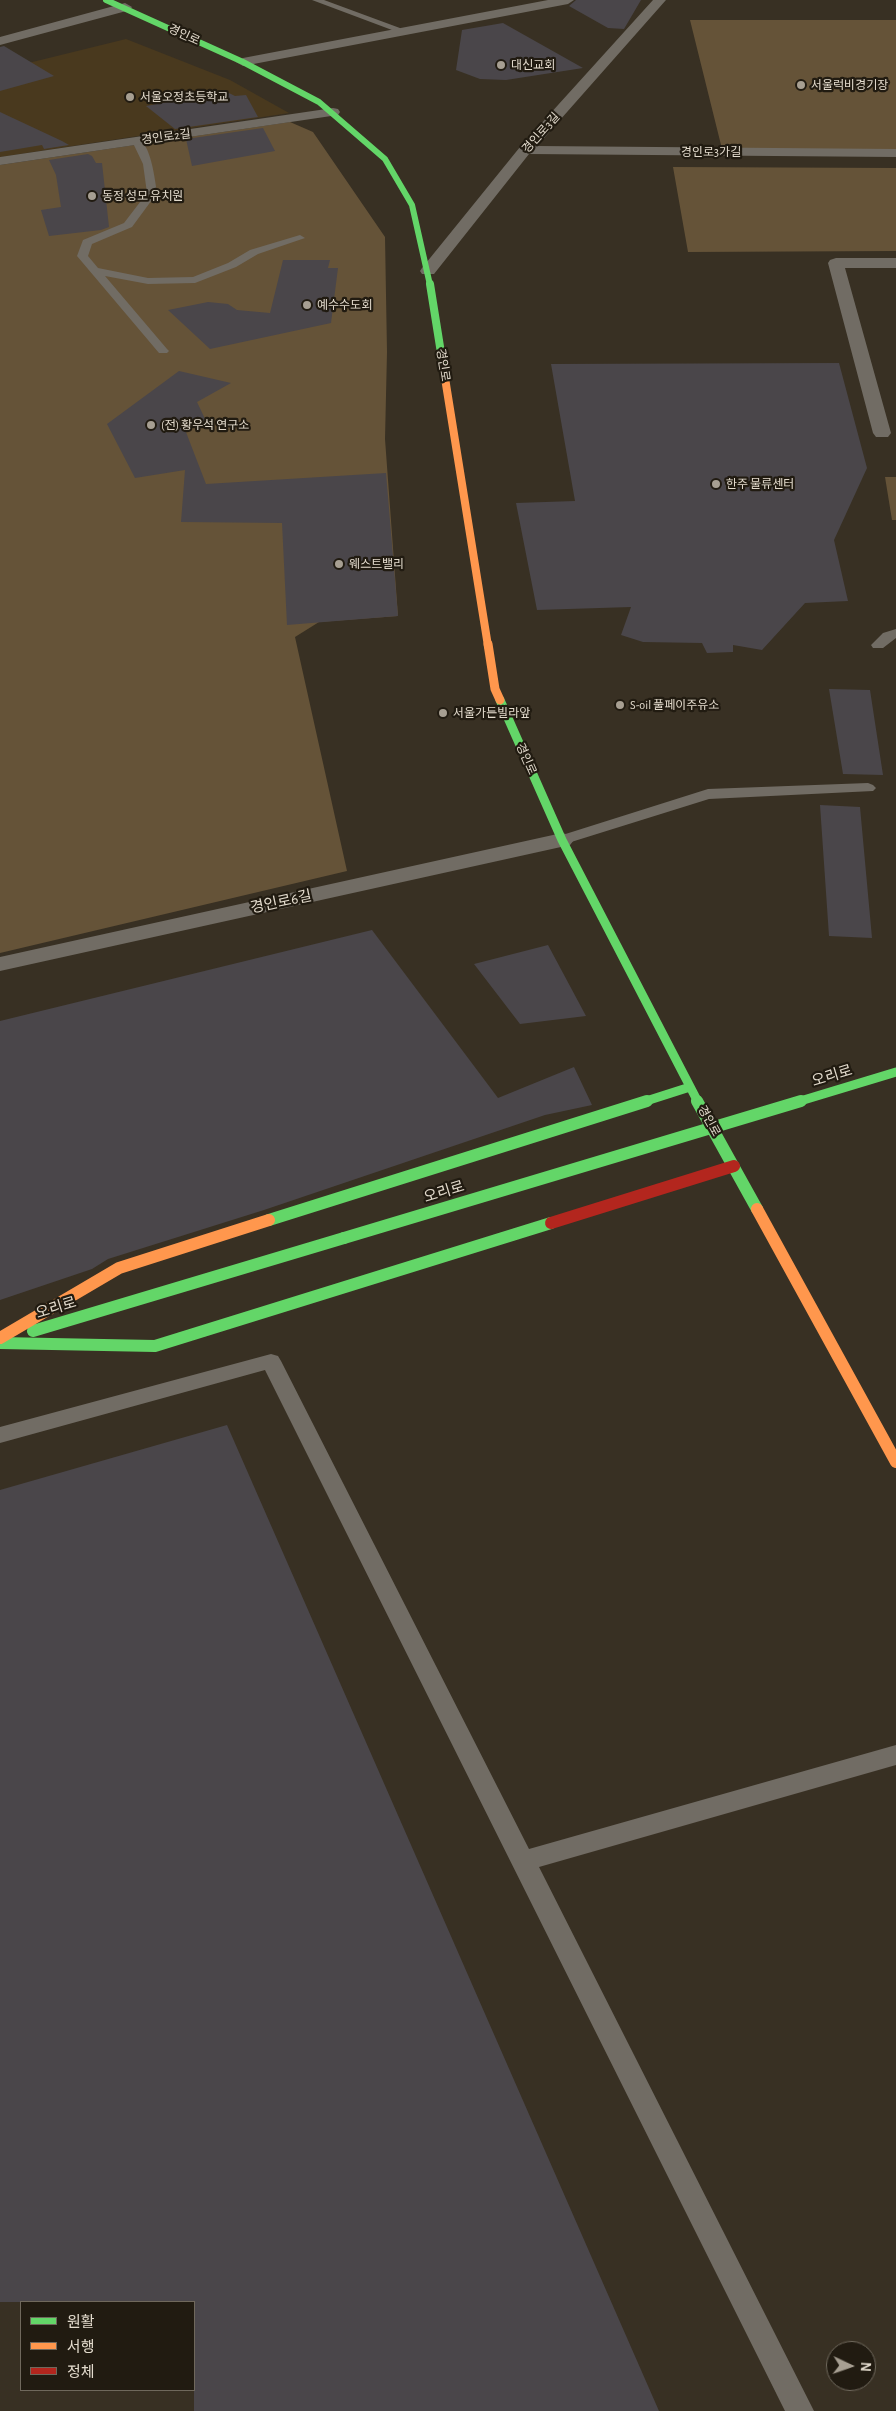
<!DOCTYPE html>
<meta charset="utf-8">
<style>
body{margin:0}
#map{position:relative;width:896px;height:2411px;overflow:hidden;background:#383023;font-family:"Alegreya Sans","Noto Sans KR",sans-serif}
canvas{display:block}
.legend{position:absolute;left:20px;top:2301px;width:175px;height:90px;box-sizing:border-box;background:#211b11;border:1px solid #6f685c;margin:0;padding:6px 9px;list-style:none;font-size:15px;color:#e3dbcd}
.legend li{display:flex;align-items:center;gap:10px;height:25px}
.legend b{width:25px;border:1px solid #6f685c}
.north{position:absolute;left:826px;top:2341px;width:50px;height:50px;box-sizing:border-box;background:#211b11;border:1px solid #6f685c;border-radius:50%;rotate:93deg;font-size:14px;font-weight:700;line-height:20px;text-align:center;color:#e3dbcd}
.north::after{content:'';display:block;margin:auto;width:18px;height:22px;background:#a79f92;clip-path:polygon(50% 0,100% 100%,50% 72%,0 100%)}
</style>
<div id="map">
<canvas width="896" height="2411"></canvas>
<ul class="legend">
<li><b style="height:6px;background:#63d668"></b>원활</li>
<li><b style="height:6px;background:#ff974d"></b>서행</li>
<li><b style="height:6px;background:#b3261e"></b>정체</li>
</ul>
<div class="north">N</div>
</div>
<script>
const g = document.querySelector('canvas').getContext('2d');
g.lineJoin = 'round';
function fill(path, color) { g.fillStyle = color; g.fill(path, 'evenodd'); }
function stroke(path, color, width, dash) { g.strokeStyle = color; g.lineWidth = width; g.lineCap = dash ? 'butt' : 'round'; g.setLineDash(dash || []); g.stroke(path); }
function label(font, color, halo, rows, align = 'center') {
  g.font = font + ' "Alegreya Sans","Noto Sans KR",sans-serif'; g.lineWidth = 4.5; g.setLineDash([]); g.textBaseline = 'middle'; g.strokeStyle = halo; g.fillStyle = color; for (const [text, x, y, turn = 0] of rows) {
    g.save(); g.translate(x, y); g.rotate((+turn || 0) * Math.PI / 180); g.textAlign = isNaN(turn) ? turn : align; if (halo) g.strokeText(text, 0, 0); g.fillText(text, 0, 0); g.restore();
  }
}
const built = new Path2D(`
 M126 39 230 80 289 113 0 157V70Z`);
const green = new Path2D(`
 M690 20H896V149H722Z
 M290 122 313 132 385 237 387 352 385 439 398 616 319 622 295 637 347 871 0 953V165Z
 M673 167 896 168V251L688 252Z
 M885 477H896V520H892Z`);
const building = new Path2D(`
 M576 0H641L624 29 608 28 569 6Z
 M503 23 583 68 506 80 480 79 456 70 462 30Z
 M4 46 54 76 0 91V47Z
 M225 91 235 96 246 95 258 117 175 129 146 106Z
 M0 112 62 141 69 145 44 149 42 145 0 152Z
 M263 128 275 151 192 166 186 139Z
 M88 154 92 156 96 163H102L109 227 101 230 49 236 41 210 61 207 56 175 49 160Z
 M283 260H330L328 268H338L331 323 210 349 168 310 208 302 228 304 237 310 270 313Z
 M839 363 867 468 834 540 848 601 805 603 762 650 733 645V652L707 653 702 643 643 642 621 635 631 607 537 610 516 503 575 501 551 364Z
 M179 371 231 383 197 402 207 423 184 427 206 484 386 473 398 616 287 625 282 523 181 522 185 470 135 478 107 424Z
 M829 689 870 690 883 775 843 774Z
 M820 805 860 807 872 938 829 936Z
 M372 930 498 1098 574 1067 592 1105 545 1115 264 1210 108 1259 92 1269 0 1300V1021Z
 M548 945 586 1016 520 1024 474 964Z
 M227 1425 659 2411H194V2302H0V1490Z`);
const lane = new Path2D(`
 M312 0H324L408 31 400 33Z
 M137 138C151 143 155 180 157 193L132 227 92 244 88 256 98 268 148 278 193 277 228 263 250 250 300 235 305 238 258 254 236 267 195 283 148 284 105 276 167 349 169 351 167 353H159L77 256 83 240 124 223 147 193 143 164 132 141Z
 M896 629V638L883 648H873L871 645 883 633Z
 M868 783 873 785 876 788 873 791 709 799 568 843 562 845 554 840 556 837 708 789Z
 M271 1354 278 1356 281 1361 529 1849 896 1745V1765L539 1867 814 2411H785L265 1370 0 1443V1427Z`);
const street = new Path2D(`
 M548 0H574L568 4 243 66 236 62 243 58Z
 M653 0H666L537 146 896 149V157L529 154 434 274H422L420 271 422 268 520 147Z
 M125 3 132 7 130 10 0 45V37Z
 M333 108 338 109 340 112 338 115 0 165V157Z
 M836 258H896V268H845L891 433 888 437H876L873 433 828 263 830 260Z
 M562 833 570 835 574 840 570 845 0 971V957Z`);
const fastFar3 = new Path2D(`
 M106 0 243 62 319 102 385 159 412 205 430 285`);
const fastFar2 = new Path2D(`
 M430 284 445 378`);
const fastFar1 = new Path2D(`
 M500 700 562 840 698 1102
 M643 1102 690 1087`);
const fast = new Path2D(`
 M697 1101 757 1209
 M269 1220 647 1101
 M33 1331 344 1238
 M0 1343 155 1346 551 1223`);
const slowFar2 = new Path2D(`
 M445 378 488 646`);
const slowFar1 = new Path2D(`
 M488 644 495 689 500 700`);
const slow = new Path2D(`
 M757 1209 896 1462
 M0 1338 119 1268 269 1220`);
const jam = new Path2D(`
 M551 1223 734 1166`);
const fastBridgeFar1 = new Path2D(`
 M797 1102 896 1072`);
const fastBridge = new Path2D(`
 M344 1238 801 1101`);
const markers = [
 [501,65,5,"#a79f92"],
 [801,85,5,"#a79f92"],
 [130,97,5,"#a79f92"],
 [92,196,5,"#a79f92"],
 [307,305,5,"#a79f92"],
 [151,425,5,"#a79f92"],
 [716,484,5,"#a79f92"],
 [339,564,5,"#a79f92"],
 [620,705,5,"#a79f92"],
 [443,713,5,"#a79f92"]
];
const farStreetnames = [
 ["경인로",184,35,25],
 ["경인로3길",541,133,-48],
 ["경인로2길",166,137,-8],
 ["경인로3가길",711,152],
 ["경인로",443,365,81],
 ["경인로",526,759,66],
 ["경인로",709,1121,61]
];
const farPoinames = [
 ["대신교회",511,65],
 ["서울럭비경기장",811,85],
 ["서울오정초등학교",140,97],
 ["동정 성모 유치원",102,196],
 ["예수수도회",317,305],
 ["(전) 황우석 연구소",161,425],
 ["한주 물류센터",726,484],
 ["웨스트밸리",349,564],
 ["S-oil 풀페이주유소",630,705],
 ["서울가든빌라앞",453,713]
];
const streetNames = [
 ["경인로6길",281,902,-12],
 ["오리로",832,1076,-17],
 ["오리로",444,1192,-17],
 ["오리로",56,1308,-17]
];
fill(built, '#49391e');
fill(green, '#655338');
fill(building, '#4a464a');
fill(lane, '#716c64');
fill(street, '#716c64');
stroke(fastFar3, '#63d668', 6);
stroke(fastFar2, '#63d668', 8);
stroke(fastFar1, '#63d668', 9);
stroke(fast, '#63d668', 12);
stroke(slowFar2, '#ff974d', 8);
stroke(slowFar1, '#ff974d', 9);
stroke(slow, '#ff974d', 12);
stroke(jam, '#b3261e', 12);
stroke(fastBridgeFar1, '#63d668', 9);
stroke(fastBridge, '#63d668', 12);
for (const [x, y, r, color] of markers) { const dot = new Path2D(); dot.arc(x, y, r, 0, 2 * Math.PI); g.fillStyle = color; g.fill(dot); stroke(dot, '#211b11', 2); }
label('12px', '#e3dbcd', '#211b11', farStreetnames);
label('12px', '#e3dbcd', '#211b11', farPoinames, 'left');
label('15px', '#e3dbcd', '#211b11', streetNames);
</script>
